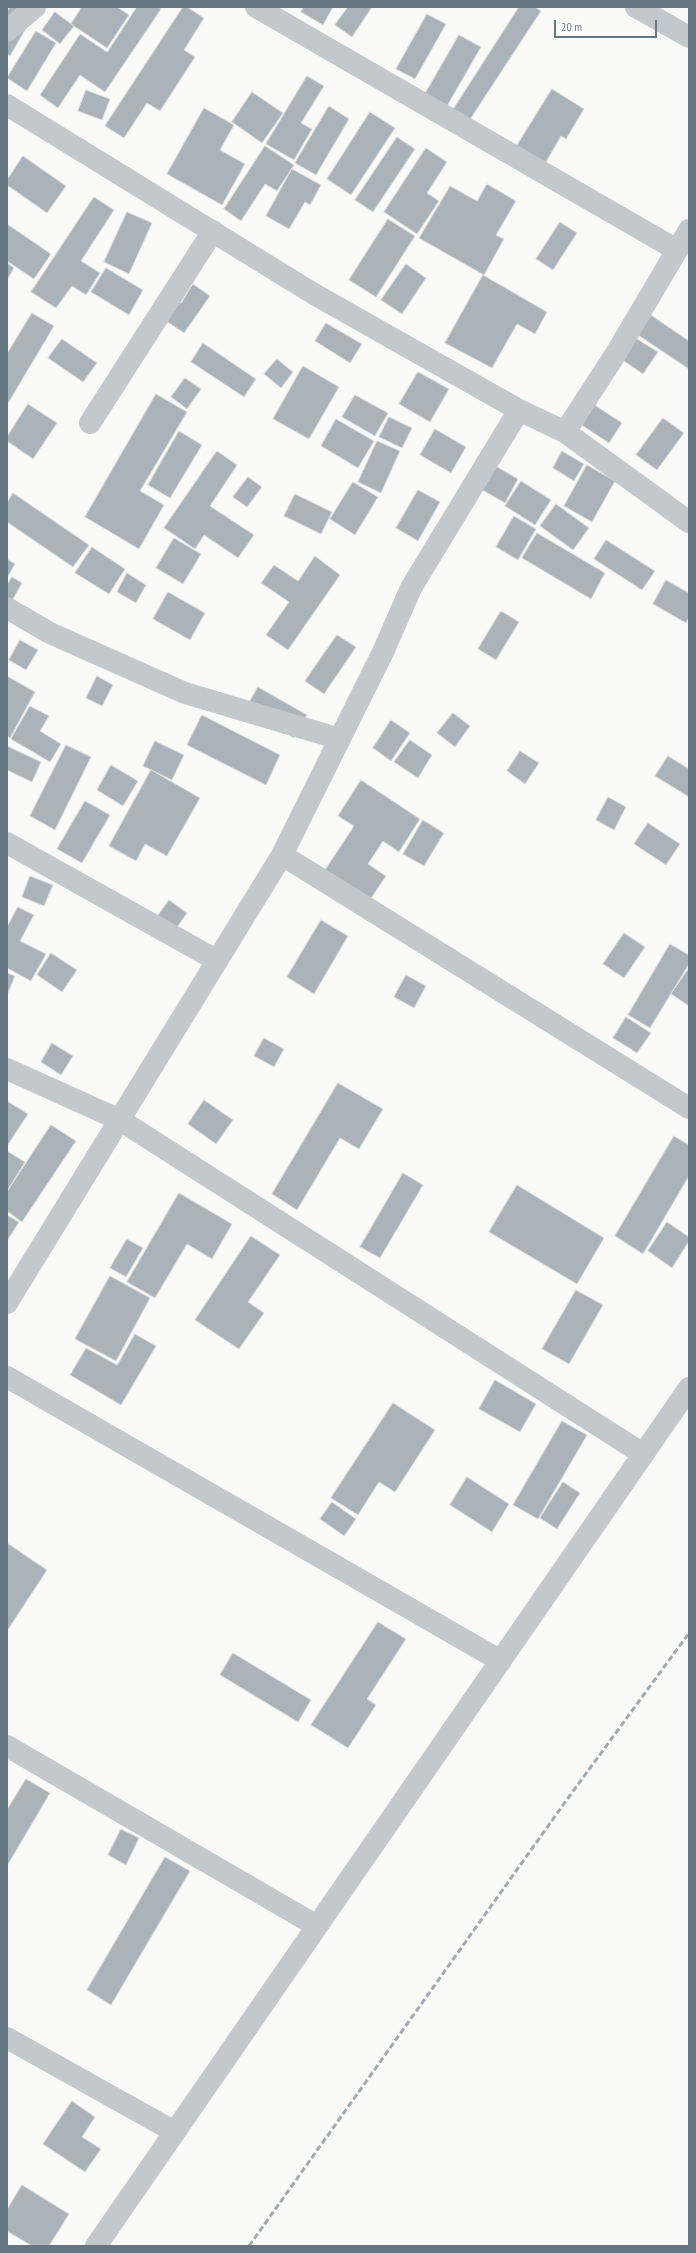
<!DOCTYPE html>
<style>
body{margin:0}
#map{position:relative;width:696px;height:2253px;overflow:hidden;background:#fafaf8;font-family:"PT Sans Narrow",sans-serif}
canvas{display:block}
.frame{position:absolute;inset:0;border:8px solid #657683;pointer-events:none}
.scale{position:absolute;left:554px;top:20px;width:103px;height:18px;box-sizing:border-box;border:2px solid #657683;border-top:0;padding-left:5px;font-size:12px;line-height:14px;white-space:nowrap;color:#657683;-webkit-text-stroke:3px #fff;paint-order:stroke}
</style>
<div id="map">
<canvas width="696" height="2253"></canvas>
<div class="frame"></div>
<div class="scale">20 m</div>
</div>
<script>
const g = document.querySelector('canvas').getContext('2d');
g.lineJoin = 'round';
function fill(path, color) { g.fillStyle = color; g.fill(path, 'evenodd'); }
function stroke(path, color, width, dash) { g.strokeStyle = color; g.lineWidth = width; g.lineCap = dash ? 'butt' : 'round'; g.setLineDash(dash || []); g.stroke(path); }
const building = new Path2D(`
 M10 7H38L10 56 7 54V12Z
 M82 7H117L129 15 107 48 71 24Z
 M137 7H158L161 9 105 92 80 75 58 108 40 95 80 34 107 52Z
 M183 7H187L204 18 184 50 195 57 160 111 147 103 124 138 105 126Z
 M304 7H333L323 25 301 12Z
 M348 7H372L352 37 335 25Z
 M519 7H535L541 11 467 124 451 113Z
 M55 12 74 26 60 44 42 30Z
 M427 14 446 24 415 79 396 69Z
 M36 31 56 43 27 91 7 78Z
 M459 35 481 47 447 106 425 94Z
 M307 76 324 86 301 123 312 129 294 160 266 144Z
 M552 89 584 109 566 139 561 136 542 169 513 152Z
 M86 90 110 99 102 120 78 111Z
 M252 92 283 113 262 143 232 122Z
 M329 106 349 119 316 175 295 163Z
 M204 108 234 125 220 150 245 164 222 205 167 174Z
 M370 112 395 128 351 195 327 179Z
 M397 137 415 149 373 212 355 200Z
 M265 146 294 165 277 191 265 184 241 221 224 209Z
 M426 148 447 162 427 193 439 201 417 234 384 212Z
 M23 156 66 186 47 213 7 185V180Z
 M292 169 321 185 310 205 305 202 289 229 266 216Z
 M487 184 516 201 496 235 504 239 484 275 419 238 450 186 477 201Z
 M94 197 114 210 81 261 100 273 86 295 72 286 56 308 31 292Z
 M127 212 152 223 129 274 104 262Z
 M388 219 415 236 376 297 349 280Z
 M560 222 577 233 553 270 536 259Z
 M7 224 51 254 34 279 7 261Z
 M7 263 14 268 7 280Z
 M406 264 426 278 402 314 381 300Z
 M106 268 143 290 129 315 91 292Z
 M483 275 547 312 535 334 517 324 492 368 445 343Z
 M193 284 210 296 184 333 151 311 164 292 181 303Z
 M645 311 689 341V369L632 331Z
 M32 313 54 326 7 405V354Z
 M326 323 362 344 350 363 315 341Z
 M629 334 658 352 643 374 615 355Z
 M62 339 97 363 83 382 48 358Z
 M203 343 256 379 244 397 191 362Z
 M277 359 293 372 281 388 264 374Z
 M303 366 339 387 309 439 273 419Z
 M418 372 449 389 430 422 399 404Z
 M185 378 201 389 187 409 171 397Z
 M156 394 187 412 140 491 164 505 139 549 85 517Z
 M355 395 388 413 375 436 342 417Z
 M587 400 622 423 609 443 574 420Z
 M28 404 57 423 33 459 7 441V437Z
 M389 417 412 428 402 448 379 437Z
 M663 418 684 433 657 470 636 455Z
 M336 419 374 441 358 468 321 446Z
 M435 429 466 447 451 473 420 455Z
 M179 431 202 445 170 498 148 485Z
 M377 441 400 451 381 493 358 482Z
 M217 451 237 465 210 506 254 535 238 558 204 535 195 549 164 528Z
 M562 451 584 464 574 481 553 468Z
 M485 460 518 479 505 503 472 484Z
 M587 465 615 481 592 522 564 506Z
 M248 477 262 487 247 507 233 497Z
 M521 481 551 500 535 525 505 506Z
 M353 482 378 497 355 535 330 519Z
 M418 490 440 502 418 541 396 528Z
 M13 493 89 545 73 567 7 522V503Z
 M295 494 332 512 321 534 284 516Z
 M556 504 589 528 573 550 540 526Z
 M514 516 536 529 518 560 496 547Z
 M537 533 605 573 591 599 522 558Z
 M174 538 201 554 183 584 156 568Z
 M606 540 655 571 642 590 594 559Z
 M92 547 125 569 109 594 75 573Z
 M315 556 340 575 288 650 266 635 289 602 261 583 274 565 298 581Z
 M7 559 15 564 7 578Z
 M127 573 146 585 136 603 117 592Z
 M12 577 22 583 9 606 7 604V585Z
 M666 580 689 593V617L686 623 653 604Z
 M168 592 205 613 190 640 153 619Z
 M501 611 519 622 496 660 478 649Z
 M337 635 356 647 324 694 305 681Z
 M20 640 38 650 26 670 9 660Z
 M7 676 35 692 10 738 7 736Z
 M97 676 113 685 102 706 86 698Z
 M258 687 307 715 294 738 245 710Z
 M30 706 49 716 40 731 61 744 50 762 11 739Z
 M453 713 470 726 455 747 437 733Z
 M202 715 280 755 266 785 187 745Z
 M391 720 410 733 391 761 373 748Z
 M410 740 432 755 418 778 394 762Z
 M155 741 184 755 172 780 143 766Z
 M66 745 91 757 55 830 30 816Z
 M7 746 41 762 32 782 7 770Z
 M520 751 539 763 525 784 507 771Z
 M668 756 689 769V797L655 776Z
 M111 765 138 781 123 806 97 790Z
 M151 770 200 798 167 856 145 844 136 861 109 846Z
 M361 780 420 819 399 852 383 841 368 864 386 876 368 903 323 873 354 826 338 816Z
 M608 797 626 807 614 830 596 820Z
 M85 801 110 815 82 863 57 849Z
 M423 820 444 833 424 866 403 854Z
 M648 823 680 844 666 865 634 844Z
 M30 876 53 885 44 906 22 897Z
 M169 900 187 913 175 930 157 917Z
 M18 907 34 915 20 941 46 954 31 981 7 968V927Z
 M321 920 348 936 314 994 287 977Z
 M624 933 645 947 624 978 603 964Z
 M670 944 689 955V964L650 1028 628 1015Z
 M51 953 77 970 62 992 37 975Z
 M689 968V1006L671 994Z
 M7 973 15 976 7 995Z
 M406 975 426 986 414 1008 394 997Z
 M626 1017 651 1033 637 1053 613 1038Z
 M264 1038 284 1049 274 1067 254 1056Z
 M52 1043 73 1056 61 1075 41 1062Z
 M338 1083 383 1109 359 1149 340 1138 297 1210 272 1194Z
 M204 1100 233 1120 216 1144 188 1124Z
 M7 1101 28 1114 7 1146Z
 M51 1125 76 1141 22 1222 7 1211V1192Z
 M674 1136 689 1145V1176L643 1254 615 1236Z
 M7 1151 25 1162 7 1191Z
 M403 1173 423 1185 380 1258 360 1247Z
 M517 1185 604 1238 577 1284 489 1232Z
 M179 1193 232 1224 212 1259 187 1244 155 1298 127 1282Z
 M7 1215 19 1222 7 1241Z
 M667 1222 689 1237V1241L672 1268 648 1251Z
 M251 1236 280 1255 248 1302 264 1313 239 1349 195 1320Z
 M127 1239 143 1248 126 1277 110 1268Z
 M110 1276 150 1298 116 1361 75 1339Z
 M576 1290 603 1305 569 1364 542 1349Z
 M135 1334 156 1346 121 1405 70 1375 86 1348 117 1365Z
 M495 1380 536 1404 520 1432 479 1409Z
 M393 1403 435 1430 395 1492 379 1482 358 1515 331 1498Z
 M562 1421 587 1435 538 1519 513 1505Z
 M467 1477 509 1504 492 1532 450 1505Z
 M563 1482 580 1493 557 1529 540 1518Z
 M332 1502 356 1519 344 1536 320 1519Z
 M7 1543 47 1570 7 1631Z
 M378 1622 406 1639 367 1699 376 1705 348 1748 311 1725Z
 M233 1653 311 1700 298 1722 220 1675Z
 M26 1779 50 1793 7 1866V1810Z
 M121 1829 139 1838 126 1865 108 1855Z
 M165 1857 190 1871 111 2005 87 1990Z
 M72 2101 95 2117 82 2137 101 2149 85 2172 43 2144Z
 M22 2185 69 2214 49 2246H32L7 2231V2210Z`);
const minor = new Path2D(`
 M256 7 677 250
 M636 7 689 37
 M7 31 35 7
 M7 105 314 294 519 410 565 432 689 522
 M90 423 213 231
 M565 432 615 355 689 230
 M7 608 50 633 185 693 340 739
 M7 843 216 960
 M282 855 689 1108
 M7 1069 120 1120 643 1454
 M7 1303 282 855 383 652 411 588 519 410
 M7 1377 501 1661
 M7 1746 317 1926
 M7 2038 175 2132
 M96 2246 689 1388`);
const rail = new Path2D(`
 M249 2246 563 1805 689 1633`);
fill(building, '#aab3b9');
stroke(building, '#dcdcda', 1);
stroke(minor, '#c3c8cc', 22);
stroke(rail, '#a2aab0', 3, [6, 3]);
</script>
